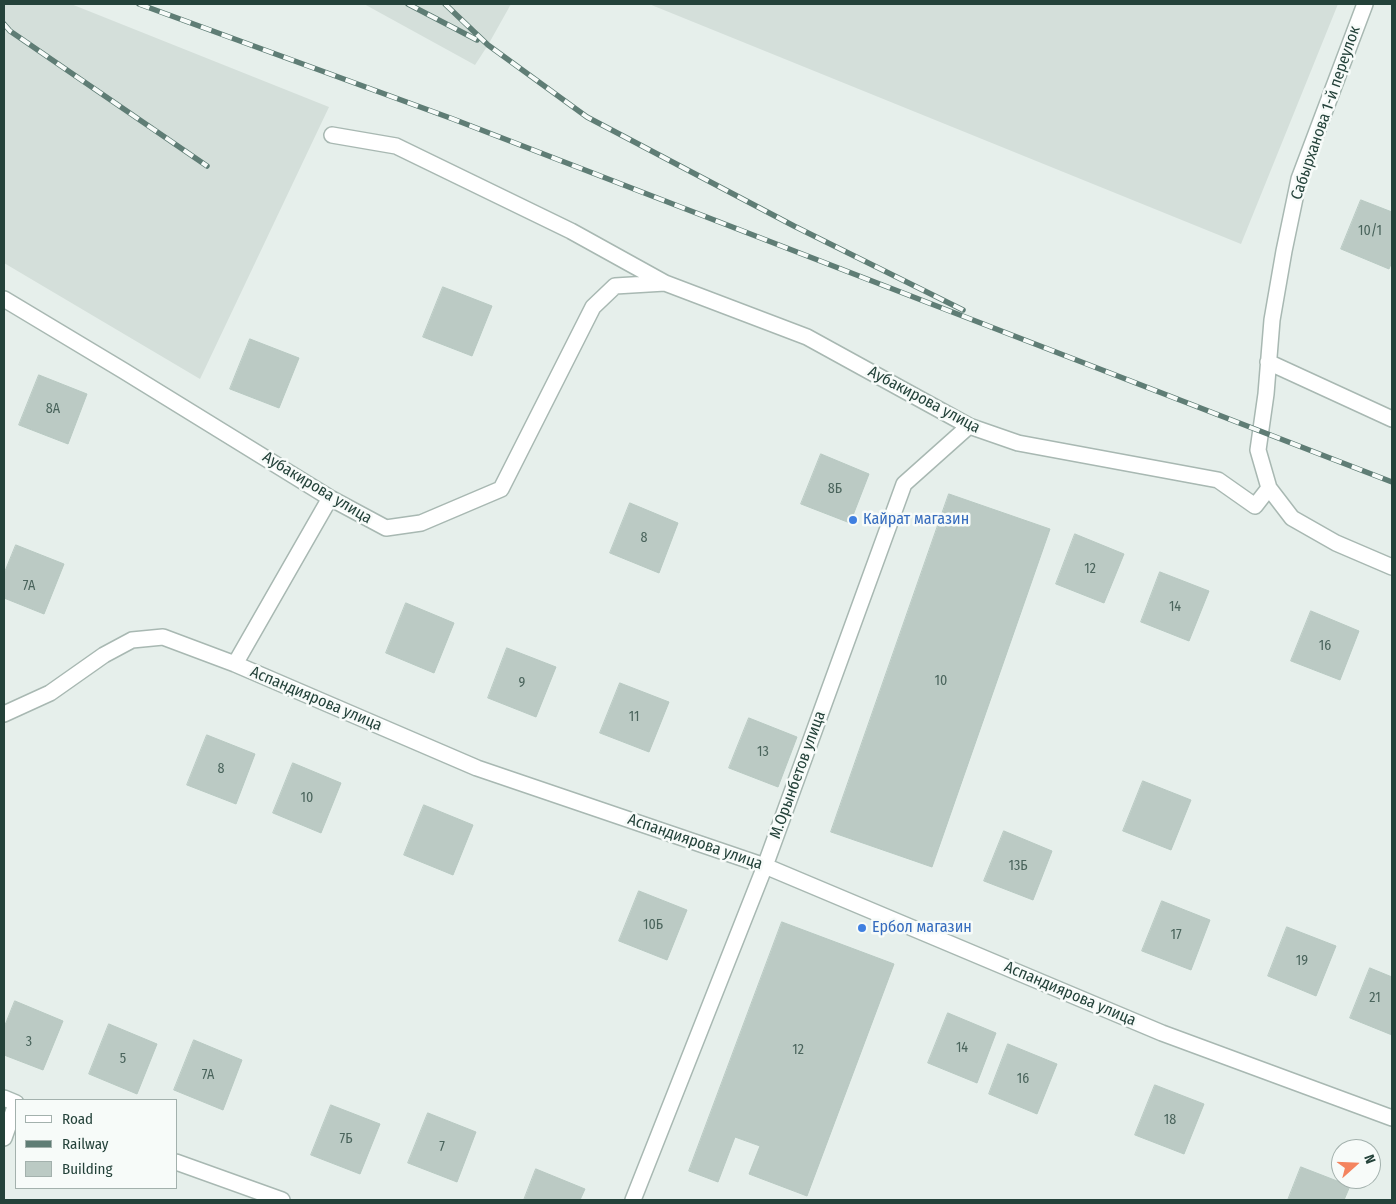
<!DOCTYPE html>
<meta charset="utf-8">
<style>
body{margin:0}
#map{position:relative;width:1396px;height:1204px;overflow:hidden;background:#e6efeb;font-family:"Fira Sans Condensed",sans-serif}
canvas{display:block}
.frame{position:absolute;inset:0;border:5px solid #24423a;pointer-events:none}
.legend{position:absolute;left:15px;top:1099px;width:162px;height:90px;box-sizing:border-box;background:#f7fbf9;border:1px solid #a3b1ad;margin:0;padding:6px 9px;list-style:none;font-size:15px;color:#24423a}
.legend li{display:flex;align-items:center;gap:10px;height:25px}
.legend b{width:25px;border:1px solid #a3b1ad}
.north{position:absolute;left:1331px;top:1139px;width:50px;height:50px;box-sizing:border-box;background:#f7fbf9;border:1px solid #a3b1ad;border-radius:50%;rotate:70deg;font-size:14px;font-weight:700;line-height:20px;text-align:center;color:#24423a}
.north::after{content:'';display:block;margin:auto;width:18px;height:22px;background:#f4845f;clip-path:polygon(50% 0,100% 100%,50% 72%,0 100%)}
</style>
<div id="map">
<canvas width="1396" height="1204"></canvas>
<div class="frame"></div>
<ul class="legend">
<li><b style="height:6px;background:#fff"></b>Road</li>
<li><b style="height:6px;background:#5f7d75"></b>Railway</li>
<li><b style="height:14px;background:#bbcac4"></b>Building</li>
</ul>
<div class="north">N</div>
</div>
<script>
const g = document.querySelector('canvas').getContext('2d');
g.lineJoin = 'round';
function fill(path, color) { g.fillStyle = color; g.fill(path, 'evenodd'); }
function stroke(path, color, width, dash) { g.strokeStyle = color; g.lineWidth = width; g.lineCap = dash ? 'butt' : 'round'; g.setLineDash(dash || []); g.stroke(path); }
function label(font, color, halo, rows, align = 'center') {
  g.font = font + ' "Fira Sans Condensed",sans-serif'; g.lineWidth = 5; g.setLineDash([]); g.textBaseline = 'middle'; g.strokeStyle = halo; g.fillStyle = color; for (const [text, x, y, turn = 0] of rows) {
    g.save(); g.translate(x, y); g.rotate((+turn || 0) * Math.PI / 180); g.textAlign = isNaN(turn) ? turn : align; if (halo) g.strokeText(text, 0, 0); g.fillText(text, 0, 0); g.restore();
  }
}
const built = new Path2D(`
 M4 4H71L329 107 200 379 4 263Z
 M364 4H511L488 45 475 65Z
 M649 4H1338L1241 244Z`);
const building = new Path2D(`
 M1361 200 1392 212V262L1389 269 1341 249Z
 M443 287 492 306 472 356 423 337Z
 M250 339 299 358 279 408 230 389Z
 M39 375 87 394 68 444 19 425Z
 M821 454 869 474 850 523 801 504Z
 M949 494 1050 529 932 867 831 832Z
 M630 503 678 523 659 573 610 553Z
 M1075 534 1124 554 1104 603 1056 584Z
 M16 545 64 564 44 614 4 598V574Z
 M1160 572 1209 591 1189 641 1141 622Z
 M406 603 454 623 434 673 386 653Z
 M1311 611 1359 631 1340 680 1291 661Z
 M507 648 556 667 536 717 488 698Z
 M620 683 669 702 649 752 600 733Z
 M749 718 797 737 778 787 729 768Z
 M207 735 255 754 236 804 187 785Z
 M293 763 341 783 321 833 273 813Z
 M1143 781 1191 800 1171 850 1123 831Z
 M424 805 473 825 453 875 404 855Z
 M1004 831 1052 851 1033 900 984 881Z
 M639 891 687 910 667 960 619 941Z
 M1162 901 1210 920 1191 970 1142 951Z
 M782 922 894 964 807 1196 749 1174 760 1146 735 1137 718 1182 689 1171Z
 M1287 927 1336 946 1316 996 1268 976Z
 M1370 968 1392 977V1035L1350 1018Z
 M15 1001 63 1021 43 1070 4 1055V1028Z
 M948 1013 996 1033 977 1083 928 1063Z
 M109 1024 157 1044 137 1094 89 1074Z
 M194 1040 242 1060 223 1110 174 1090Z
 M1008 1044 1057 1064 1037 1114 989 1094Z
 M1155 1085 1204 1104 1184 1154 1135 1135Z
 M331 1105 380 1124 360 1174 311 1155Z
 M428 1113 476 1132 457 1182 408 1163Z
 M1301 1167 1350 1186 1344 1200H1288Z
 M536 1169 585 1189 580 1200H524Z`);
const minor = new Path2D(`
 M1365 4 1299 179 1284 251 1272 320 1266 394 1258 450 1269 488 1292 518 1336 543 1392 567
 M332 135 396 146 571 231 665 283
 M4 299 124 371 330 498 386 528 421 523 501 489 593 307 615 286 665 283 807 337 969 426 1018 443 1218 480 1255 506 1269 488
 M1268 362 1392 419
 M235 664 330 498
 M4 714 50 693 104 655 132 640 163 637 235 664 477 768 765 866 1162 1033 1392 1118
 M4 1098 16 1103
 M4 1138 16 1104
 M176 1162 282 1200
 M633 1200 765 866 904 484 969 426`);
const rail = new Path2D(`
 M139 4 453 119 1392 482
 M408 4 477 40
 M445 4 488 45 587 117 794 226 963 310
 M4 24 10 31 207 166`);
const markers = [
 [853,520,5,"#3f7fe0"],
 [862,928,5,"#3f7fe0"]
];
const numberNames = [
 ["10/1",1370,231],
 ["8А",53,409],
 ["8Б",835,489],
 ["8",644,538],
 ["12",1090,569],
 ["7А",29,586],
 ["14",1175,607],
 ["16",1325,646],
 ["10",941,681],
 ["9",522,683],
 ["11",634,717],
 ["13",763,752],
 ["8",221,769],
 ["10",307,798],
 ["13Б",1018,866],
 ["10Б",653,925],
 ["17",1176,935],
 ["19",1302,961],
 ["21",1375,998],
 ["3",29,1042],
 ["14",962,1048],
 ["12",798,1050],
 ["5",123,1059],
 ["7А",208,1075],
 ["16",1023,1079],
 ["18",1170,1120],
 ["7Б",346,1139],
 ["7",442,1147]
];
const streetNames = [
 ["Сабырханова 1-й переулок",1326,113,-71],
 ["Аубакирова улица",924,400,28],
 ["Аубакирова улица",317,488,31],
 ["Аспандиярова улица",316,699,23],
 ["М.Орынбетов улица",798,775,-70],
 ["Аспандиярова улица",695,842,19],
 ["Аспандиярова улица",1070,994,23]
];
const shopNames = [
 ["Кайрат магазин",863,520],
 ["Ербол магазин",872,928]
];
fill(built, '#d4dfda');
fill(building, '#bbcac4');
stroke(building, '#b8c9c2', 1);
stroke(minor, '#a8b8b2', 18);
stroke(minor, '#fff', 15);
stroke(rail, '#5f7d75', 5.5);
stroke(rail, '#f7fbf9', 4, [11]);
for (const [x, y, r, color] of markers) { const dot = new Path2D(); dot.arc(x, y, r, 0, 2 * Math.PI); g.fillStyle = color; g.fill(dot); stroke(dot, '#f7fbf9', 2); }
label('14px', '#4a645c', null, numberNames);
label('16px', '#24423a', '#f7fbf9', streetNames);
label('16px', '#366cbe', '#f7fbf9', shopNames, 'left');
</script>
